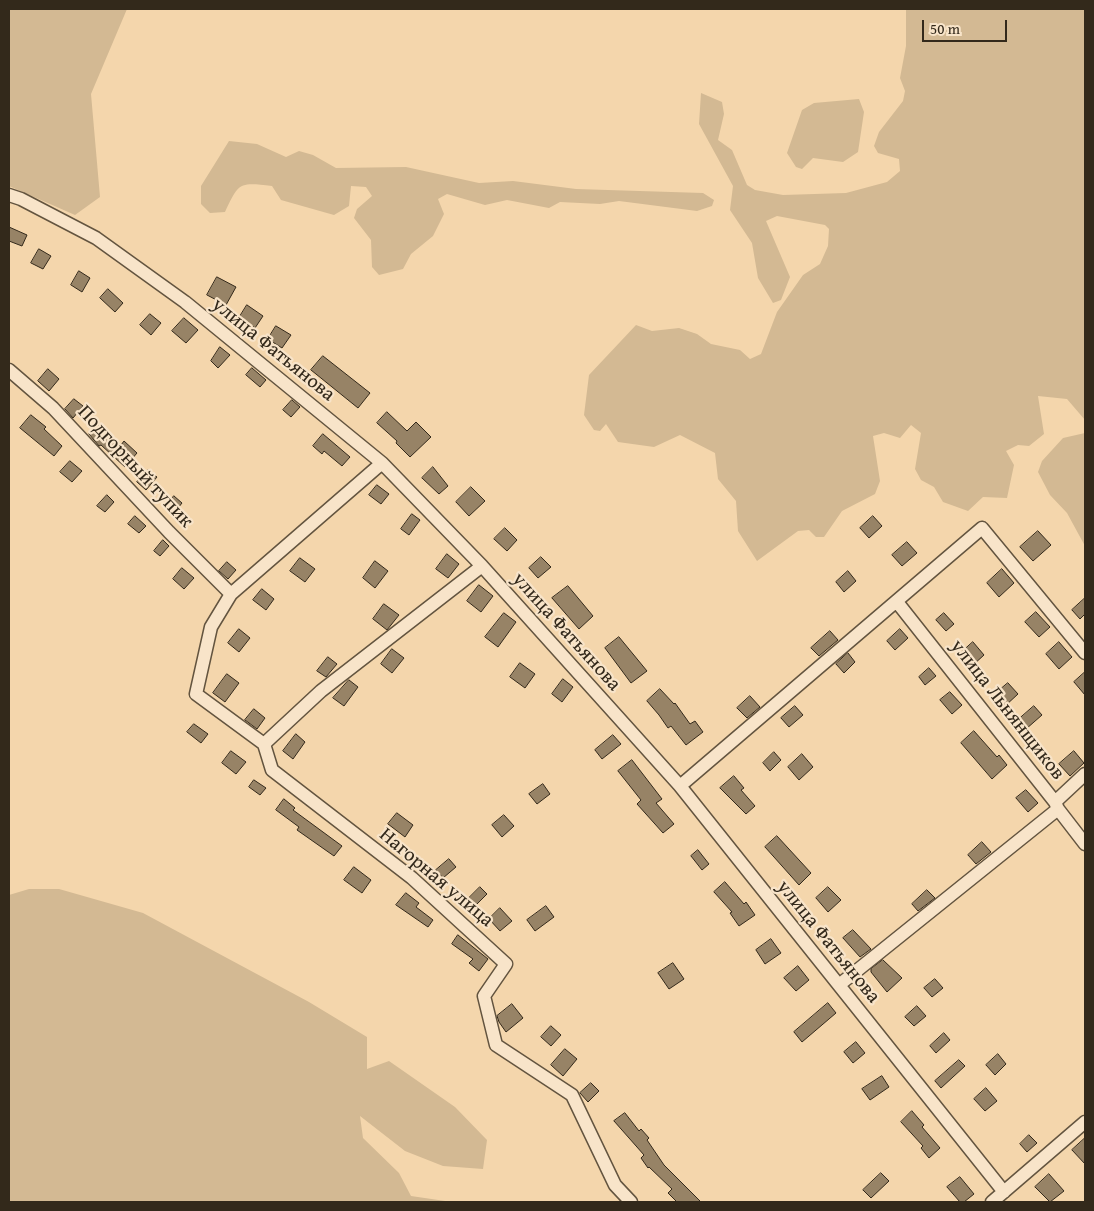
<!DOCTYPE html>
<meta charset="utf-8">
<style>
body{margin:0}
#map{position:relative;width:1094px;height:1211px;overflow:hidden;background:#f4d6ac;font-family:"Gentium Book Plus",serif}
canvas{display:block}
.frame{position:absolute;inset:0;border:10px solid #33291b;pointer-events:none}
.scale{position:absolute;left:922px;top:20px;width:85px;height:22px;box-sizing:border-box;border:2px solid #33291b;border-top:0;padding-left:6px;font-size:15px;line-height:18px;white-space:nowrap;color:#33291b;-webkit-text-stroke:4px #f8e4c9;paint-order:stroke}
</style>
<div id="map">
<canvas width="1094" height="1211"></canvas>
<div class="frame"></div>
<div class="scale">50 m</div>
</div>
<script>
const g = document.querySelector('canvas').getContext('2d');
g.lineJoin = 'round';
function fill(path, color) { g.fillStyle = color; g.fill(path, 'evenodd'); }
function stroke(path, color, width, dash) { g.strokeStyle = color; g.lineWidth = width; g.lineCap = dash ? 'butt' : 'round'; g.setLineDash(dash || []); g.stroke(path); }
function label(font, color, halo, rows, align = 'center') {
  g.font = font + ' "Gentium Book Plus",serif'; g.lineWidth = 4.5; g.setLineDash([]); g.textBaseline = 'middle'; g.strokeStyle = halo; g.fillStyle = color; for (const [text, x, y, turn = 0] of rows) {
    g.save(); g.translate(x, y); g.rotate((+turn || 0) * Math.PI / 180); g.textAlign = isNaN(turn) ? turn : align; if (halo) g.strokeText(text, 0, 0); g.fillText(text, 0, 0); g.restore();
  }
}
const green = new Path2D(`
 M9 9H127L91 94 100 197 75 215 9 186Z
 M906 9H1085V420L1067 399 1038 396 1044 434 1029 446 1018 445 1006 451 1014 465 1007 498 983 497 968 511 943 502 934 487 921 480 915 469 921 433 911 425 900 438 884 433 873 436 880 481 875 494 842 511 824 537H816L809 530 798 531 757 561 738 531 736 501 718 479 715 453 680 435 654 447 618 442 606 424 600 431 594 430 584 415 589 375 636 325 652 331 679 328 697 334 711 344 740 350 750 359 761 354 777 312 803 275 820 264 828 246 829 229 825 225 777 216 766 221 790 277 781 300 773 303 758 278 752 243 730 210 733 186 699 124 701 93 722 102 724 114 718 140 732 150 747 185 755 190 783 195 846 193 887 182 900 171 899 159 878 153 874 146 879 132 903 101 905 91 900 78 906 46Z
 M859 99 864 112 858 152 843 162 813 158 802 169 796 167 787 153 802 110 814 103Z
 M229 141 257 144 286 157 299 151 313 155 336 168 406 167 479 183 513 181 576 189 703 193 714 200 712 206 697 211 619 201 600 204 560 202 549 208 507 200 485 205 447 194 438 199 444 214 433 236 411 254 403 269 379 275 372 267 371 240 354 218 357 209 372 196 366 187 351 186 349 206 334 215 281 200 272 186C238 182 239 183 225 212L210 213 201 204V186Z
 M1085 433V546L1067 513 1050 495 1038 472 1042 461 1063 438Z
 M29 889H59L143 913 309 1002 367 1037V1069L389 1061 455 1107 487 1140 483 1169 443 1166 405 1151 360 1116 363 1138 399 1173 411 1196 452 1202H9V895Z`);
const building = new Path2D(`
 M9 227 27 235 22 246 9 241Z
 M39 249 51 256 43 269 31 263Z
 M79 271 90 278 82 292 71 285Z
 M217 277 236 287 226 305 207 295Z
 M108 289 123 303 115 312 100 298Z
 M247 305 263 316 255 328 239 318Z
 M150 314 161 323 151 335 140 325Z
 M184 318 198 330 186 343 172 331Z
 M276 326 291 335 282 348 268 339Z
 M220 347 230 355 218 368 211 361Z
 M323 356 370 393 358 408 311 370Z
 M252 368 266 380 260 387 246 375Z
 M48 369 59 379 49 391 38 381Z
 M74 399 83 406 73 418 65 409Z
 M292 400 300 407 291 417 283 410Z
 M387 412 407 431 416 422 431 437 410 457 396 443 397 441 377 423Z
 M31 415 46 427 44 429 62 446 54 456 20 428Z
 M98 425 121 445 124 441 137 453 125 467 101 445 99 446 89 434Z
 M323 434 350 457 342 466 324 451 322 454 313 446Z
 M70 461 82 471 72 482 60 472Z
 M433 467 448 486 439 494 422 478Z
 M148 470 157 477 146 490 137 482Z
 M377 485 389 494 381 504 369 495Z
 M471 487 485 501 469 516 456 502Z
 M107 495 114 502 105 512 97 506Z
 M174 496 182 503 174 513 166 506Z
 M412 514 420 520 409 535 401 529Z
 M135 516 146 526 139 533 128 524Z
 M873 516 882 526 869 538 860 528Z
 M505 528 517 540 507 551 494 539Z
 M1038 531 1051 545 1033 561 1020 547Z
 M163 540 169 546 160 556 154 551Z
 M907 542 917 553 902 566 892 555Z
 M447 554 459 564 448 578 436 569Z
 M541 557 551 567 538 578 529 568Z
 M300 558 315 569 305 582 290 571Z
 M375 561 388 571 375 588 363 578Z
 M227 562 236 570 228 579 219 571Z
 M182 568 194 578 184 589 173 579Z
 M1002 569 1014 583 999 597 987 583Z
 M848 571 856 581 844 592 836 582Z
 M479 585 493 596 481 612 467 601Z
 M568 586 593 616 579 629 552 598Z
 M262 589 274 599 266 610 253 600Z
 M1085 598V614L1080 619 1072 610Z
 M384 604 399 615 387 630 373 619Z
 M1036 612 1050 627 1039 637 1025 622Z
 M504 613 516 622 498 647 485 637Z
 M944 613 954 624 946 631 936 620Z
 M239 629 250 638 239 652 228 643Z
 M900 629 908 638 895 650 887 641Z
 M830 631 838 640 819 656 811 648Z
 M619 637 647 671 631 683 605 648Z
 M973 642 984 655 973 665 962 652Z
 M1059 642 1072 657 1059 669 1046 654Z
 M392 649 404 658 392 673 381 664Z
 M848 653 855 662 844 673 836 664Z
 M328 657 337 664 326 677 317 671Z
 M520 663 535 674 525 688 510 677Z
 M929 668 936 676 925 685 919 677Z
 M1085 672V695L1074 682Z
 M227 674 239 683 225 702 213 693Z
 M563 679 573 687 562 702 552 694Z
 M349 680 358 687 344 706 333 698Z
 M1008 683 1018 694 1005 706 995 694Z
 M660 689 674 704 675 703 690 724 695 721 703 732 686 745 671 726 668 728 659 715 647 701Z
 M950 692 962 705 952 714 940 700Z
 M750 696 760 707 747 718 737 708Z
 M795 706 803 715 789 727 781 718Z
 M1034 706 1042 715 1026 729 1018 720Z
 M254 709 265 718 257 729 245 720Z
 M194 724 208 734 201 743 187 732Z
 M974 731 997 757 999 755 1007 765 992 779 961 743Z
 M296 734 305 742 293 759 283 751Z
 M613 735 621 744 602 759 595 750Z
 M231 751 246 762 236 774 222 763Z
 M1074 751 1084 763 1070 776 1059 764Z
 M774 752 781 760 770 771 763 763Z
 M802 754 813 767 799 780 788 767Z
 M632 760 662 799 656 803 674 824 663 833 637 804 641 800 618 771Z
 M734 776 744 788 741 790 755 806 746 814 720 788Z
 M254 780 266 788 260 795 249 787Z
 M543 784 550 794 537 804 529 794Z
 M1026 790 1038 803 1028 812 1016 798Z
 M284 799 295 808 293 810 342 846 334 856 297 830 299 827 276 810Z
 M397 813 413 825 405 837 388 824Z
 M504 815 514 826 502 837 492 825Z
 M777 836 811 873 799 885 765 847Z
 M982 842 991 852 976 864 968 855Z
 M698 850 709 864 702 870 691 856Z
 M449 859 456 867 443 878 436 870Z
 M354 867 371 880 362 893 344 880Z
 M725 882 744 904 746 902 755 915 739 926 730 913 732 912 714 892Z
 M480 887 487 894 475 906 468 899Z
 M828 887 841 900 828 912 816 898Z
 M927 890 935 898 918 911 912 904Z
 M406 893 419 903 416 907 433 920 428 927 396 905Z
 M546 906 554 917 535 931 527 920Z
 M500 908 512 921 500 931 489 919Z
 M853 930 871 949 860 957 843 938Z
 M458 935 488 959 479 971 469 963 473 959 452 944Z
 M771 939 781 953 765 964 756 950Z
 M883 960 902 978 887 992 871 972V969Z
 M673 963 684 979 669 989 658 973Z
 M798 966 809 980 796 991 784 978Z
 M935 979 943 988 932 997 924 988Z
 M828 1003 836 1013 802 1042 794 1032Z
 M512 1004 523 1018 506 1032 499 1022 497 1016Z
 M917 1006 926 1016 914 1026 905 1017Z
 M551 1026 561 1035 551 1046 541 1037Z
 M944 1033 950 1040 936 1053 930 1046Z
 M856 1042 865 1053 853 1063 844 1052Z
 M565 1049 577 1059 563 1076 551 1065Z
 M998 1054 1006 1064 995 1075 986 1065Z
 M959 1060 965 1066 941 1088 935 1081Z
 M882 1076 889 1087 870 1100 862 1089Z
 M591 1083 599 1091 588 1102 580 1093Z
 M986 1088 997 1101 985 1111 974 1099Z
 M912 1111 924 1125 922 1127 940 1148 929 1158 921 1148 923 1146 901 1122Z
 M625 1113 639 1131 641 1129 649 1138 647 1140 664 1165 701 1202H677L668 1193 672 1189 649 1167 648 1168 641 1158 644 1155 614 1121Z
 M1029 1135 1037 1143 1027 1152 1020 1144Z
 M1085 1138V1164L1072 1150Z
 M881 1173 889 1181 871 1198 863 1190Z
 M1049 1174 1064 1191 1050 1202 1035 1187Z
 M960 1177 974 1194 964 1202H960L947 1187Z`);
const minor = new Path2D(`
 M9 195 21 199 96 238 185 302 382 463 482 566 680 786 1004 1192
 M9 370 53 408 169 532 231 594
 M382 463 231 594 211 627 196 694 264 744 272 770 412 878 506 964 484 996 496 1045 572 1095 615 1185 631 1202
 M897 602 1055 802 1058 809 1085 844
 M264 744 321 691 482 566
 M680 786 982 528 1085 653
 M1055 802 1085 774
 M839 985 1058 809
 M992 1202 1085 1122`);
const streetNames = [
 ["улица Фатьянова",273,350,39],
 ["Подгорный тупик",135,467,47],
 ["улица Фатьянова",566,632,48],
 ["улица Льнянщиков",1007,710,52],
 ["Нагорная улица",436,878,40],
 ["улица Фатьянова",828,942,51]
];
fill(green, '#d3b993');
fill(building, '#978366');
stroke(building, '#33291b', 1);
stroke(minor, '#63543f', 15);
stroke(minor, '#f8e4c9', 12);
label('20px', '#33291b', '#f8e4c9', streetNames);
</script>
